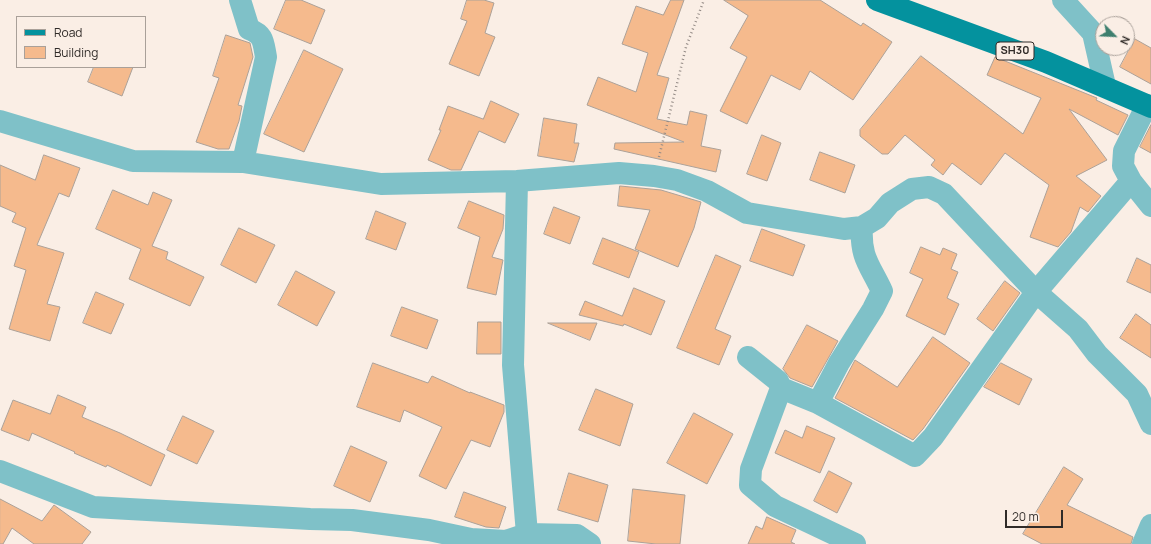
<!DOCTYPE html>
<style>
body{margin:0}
#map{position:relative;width:1151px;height:544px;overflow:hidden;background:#faeee5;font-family:Manrope,sans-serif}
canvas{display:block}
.legend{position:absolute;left:16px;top:16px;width:130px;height:52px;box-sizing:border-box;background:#faeee5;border:1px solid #a9a099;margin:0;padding:5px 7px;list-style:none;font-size:12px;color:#302b28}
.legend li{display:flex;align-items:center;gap:8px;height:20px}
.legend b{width:20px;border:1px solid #a9a099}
.north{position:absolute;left:1095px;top:16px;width:40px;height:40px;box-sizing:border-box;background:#faeee5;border:1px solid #a9a099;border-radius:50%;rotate:114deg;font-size:11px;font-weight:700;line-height:16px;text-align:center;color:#302b28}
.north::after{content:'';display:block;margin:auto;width:14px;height:18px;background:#3e7f6e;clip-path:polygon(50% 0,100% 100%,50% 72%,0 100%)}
.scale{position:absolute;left:1005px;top:510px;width:58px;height:18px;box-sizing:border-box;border:2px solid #302b28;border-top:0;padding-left:5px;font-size:12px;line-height:14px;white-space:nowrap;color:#302b28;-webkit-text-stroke:3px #faeee5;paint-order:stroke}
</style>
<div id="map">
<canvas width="1151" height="544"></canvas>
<ul class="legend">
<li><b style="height:5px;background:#04929e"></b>Road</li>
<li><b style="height:11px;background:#f5ba8d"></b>Building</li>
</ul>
<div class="north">N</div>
<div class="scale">20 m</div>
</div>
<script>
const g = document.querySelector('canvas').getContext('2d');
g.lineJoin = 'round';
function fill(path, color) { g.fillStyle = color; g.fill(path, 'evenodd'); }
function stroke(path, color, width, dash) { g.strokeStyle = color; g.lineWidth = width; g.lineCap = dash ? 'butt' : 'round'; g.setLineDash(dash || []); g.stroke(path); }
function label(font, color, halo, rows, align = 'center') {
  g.font = font + ' Manrope,sans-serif'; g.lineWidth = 3; g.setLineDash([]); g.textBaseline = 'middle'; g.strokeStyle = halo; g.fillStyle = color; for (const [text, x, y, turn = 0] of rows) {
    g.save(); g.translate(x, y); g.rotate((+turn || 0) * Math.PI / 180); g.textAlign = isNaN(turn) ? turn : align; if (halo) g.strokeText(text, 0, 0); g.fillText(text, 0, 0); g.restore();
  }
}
const building = new Path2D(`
 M286 0H301L325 10 311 44 274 29Z
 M467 0H484L494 3 485 33 495 37 479 76 449 64 467 21 461 19Z
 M671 0H684L657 75 669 78 657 119 687 125 690 111 707 115 701 146 721 150 716 172 614 149 615 143 684 142 587 105 598 77 636 92 648 53 622 44 636 6 663 15Z
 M724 0H820L861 26 863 23 892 42 853 100 810 71 800 90 771 75 747 124 720 111 747 57 730 48 748 16Z
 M226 35 250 43 253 57 238 105 242 106 239 121 229 149H218L196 142 219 78 213 76Z
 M1135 39 1151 48V84L1120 67Z
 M304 50 343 69 304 152 264 134Z
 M921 56 1023 134 1041 98 987 75 995 57 1097 98 1096 100 1128 115 1118 135 1069 109 1107 160 1076 176 1101 196 1088 212 1080 207 1071 232 1058 247 1030 237 1049 185 1005 153 981 185 952 163 943 175 931 165 935 160 905 135 888 154H882L860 136V130Z
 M94 67H133L122 96 88 82Z
 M491 101 519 114 505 143 479 131 461 170H451L428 160 441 130H439L448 106 483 119Z
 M544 118 577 124 574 143H579L574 162 538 156Z
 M1151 125V153L1140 147Z
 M762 135 781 143 767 181 747 174Z
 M820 152 855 165 845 193 810 180Z
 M44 155 80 168 69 197 59 193 37 245 64 253 47 304 60 307 50 341 9 329 26 270 14 266 26 228 12 222 16 213 0 206V165L35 180Z
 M620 186 661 190 701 202 694 228 678 267 635 249 650 210 618 206Z
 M113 190 148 205 153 192 172 200 152 246 168 252 166 259 204 277 190 306 129 279 141 249 96 229Z
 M469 201 504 215 503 229 492 257 503 260 496 295 467 288 480 237 458 228Z
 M554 207 580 217 570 244 544 234Z
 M376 211 406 223 396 250 366 239Z
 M239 228 275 245 256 283 221 265Z
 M762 229 805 245 793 276 750 261Z
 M603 238 639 252 629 278 593 264Z
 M921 247 940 255 943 248 957 254 951 269 958 272 947 298 959 304 945 335 906 316 923 279 910 273Z
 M716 255 741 266 715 329 731 336 719 365 677 348Z
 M1137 258 1151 265V293L1127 282Z
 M296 271 335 292 317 326 278 305Z
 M1005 281 1020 293 993 331 977 319Z
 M634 288 665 301 651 335 624 324 623 326 579 315 585 301 622 316Z
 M96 292 124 304 111 334 83 323Z
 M402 307 438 320 427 349 391 336Z
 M1136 314 1151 325V358L1120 338Z
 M478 322H501V354H477Z
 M548 323H597L590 340Z
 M807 325 838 341 812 387 790 378 783 369Z
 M933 337 970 363 923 429 913 440 835 398 855 360 897 387Z
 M373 363 428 383 432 376 470 393V392L504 405V412L490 447 471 440 446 489 419 476 442 427 404 410 400 422 357 407Z
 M1001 363 1032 379 1019 405 984 387Z
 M596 389 633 404 620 446 579 430Z
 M58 395 86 407 82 417 120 433 165 455 151 486 107 465 106 467 74 453 75 452 32 433 29 441 1 430 13 400 50 414Z
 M694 413 733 434 707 484 667 463Z
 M183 416 214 431 197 464 167 450Z
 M807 426 835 438 820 473 775 453 785 430 802 438Z
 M351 446 387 462 370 502 334 486Z
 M1064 467 1083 479 1067 505 1133 537 1131 544H1042L1023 534Z
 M829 471 852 483 837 513 814 501Z
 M569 473 608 485 598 522 558 510Z
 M633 489 685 495 680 544H656L628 541Z
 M464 492 506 507 499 528 486 527 455 517Z
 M0 499 42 521 54 505 91 532 82 544H34L12 528 3 544H0Z
 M767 517 796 530 791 542 795 544H748L756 526 762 529Z`);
const path = new Path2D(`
 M659 157 686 47 704 0`);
const minor = new Path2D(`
 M240 0 249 29C264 35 263 41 266 57L243 162
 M1063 0 1093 33 1105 86
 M0 121 133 161 243 162 381 184 517 181 619 173 654 176 677 180 707 191 747 213 844 229 862 227 877 218 890 203 912 189 929 187 944 194 1036 292 1131 181 1123 166 1124 151 1147 105
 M517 181 513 365 527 534 577 535 590 544
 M1131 181 1151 206
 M748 357 778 381 781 388 751 469 750 485 775 506 855 544
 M781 388 818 403 839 363 873 309 882 291C870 265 860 258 862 227
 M818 403 915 456 933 437 1036 292 1078 329 1097 354 1137 394 1151 424
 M0 471 93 507 310 519 352 520 429 530 471 539 506 541 527 534
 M1143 544 1151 525`);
const major = new Path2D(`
 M877 0 1046 62 1151 107`);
const shields = [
 [1015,51,38]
];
const shieldNames = [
 ["SH30",1015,51]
];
fill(building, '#f5ba8d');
stroke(building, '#aca198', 1);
stroke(path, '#948b86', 2.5, [1, 3]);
stroke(minor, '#7fc1c8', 22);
stroke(major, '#04929e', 22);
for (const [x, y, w] of shields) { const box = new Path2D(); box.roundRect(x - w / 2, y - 9, w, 18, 3); g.fillStyle = '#faeee5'; g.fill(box); stroke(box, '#302b28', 1); }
label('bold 11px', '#302b28', null, shieldNames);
</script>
